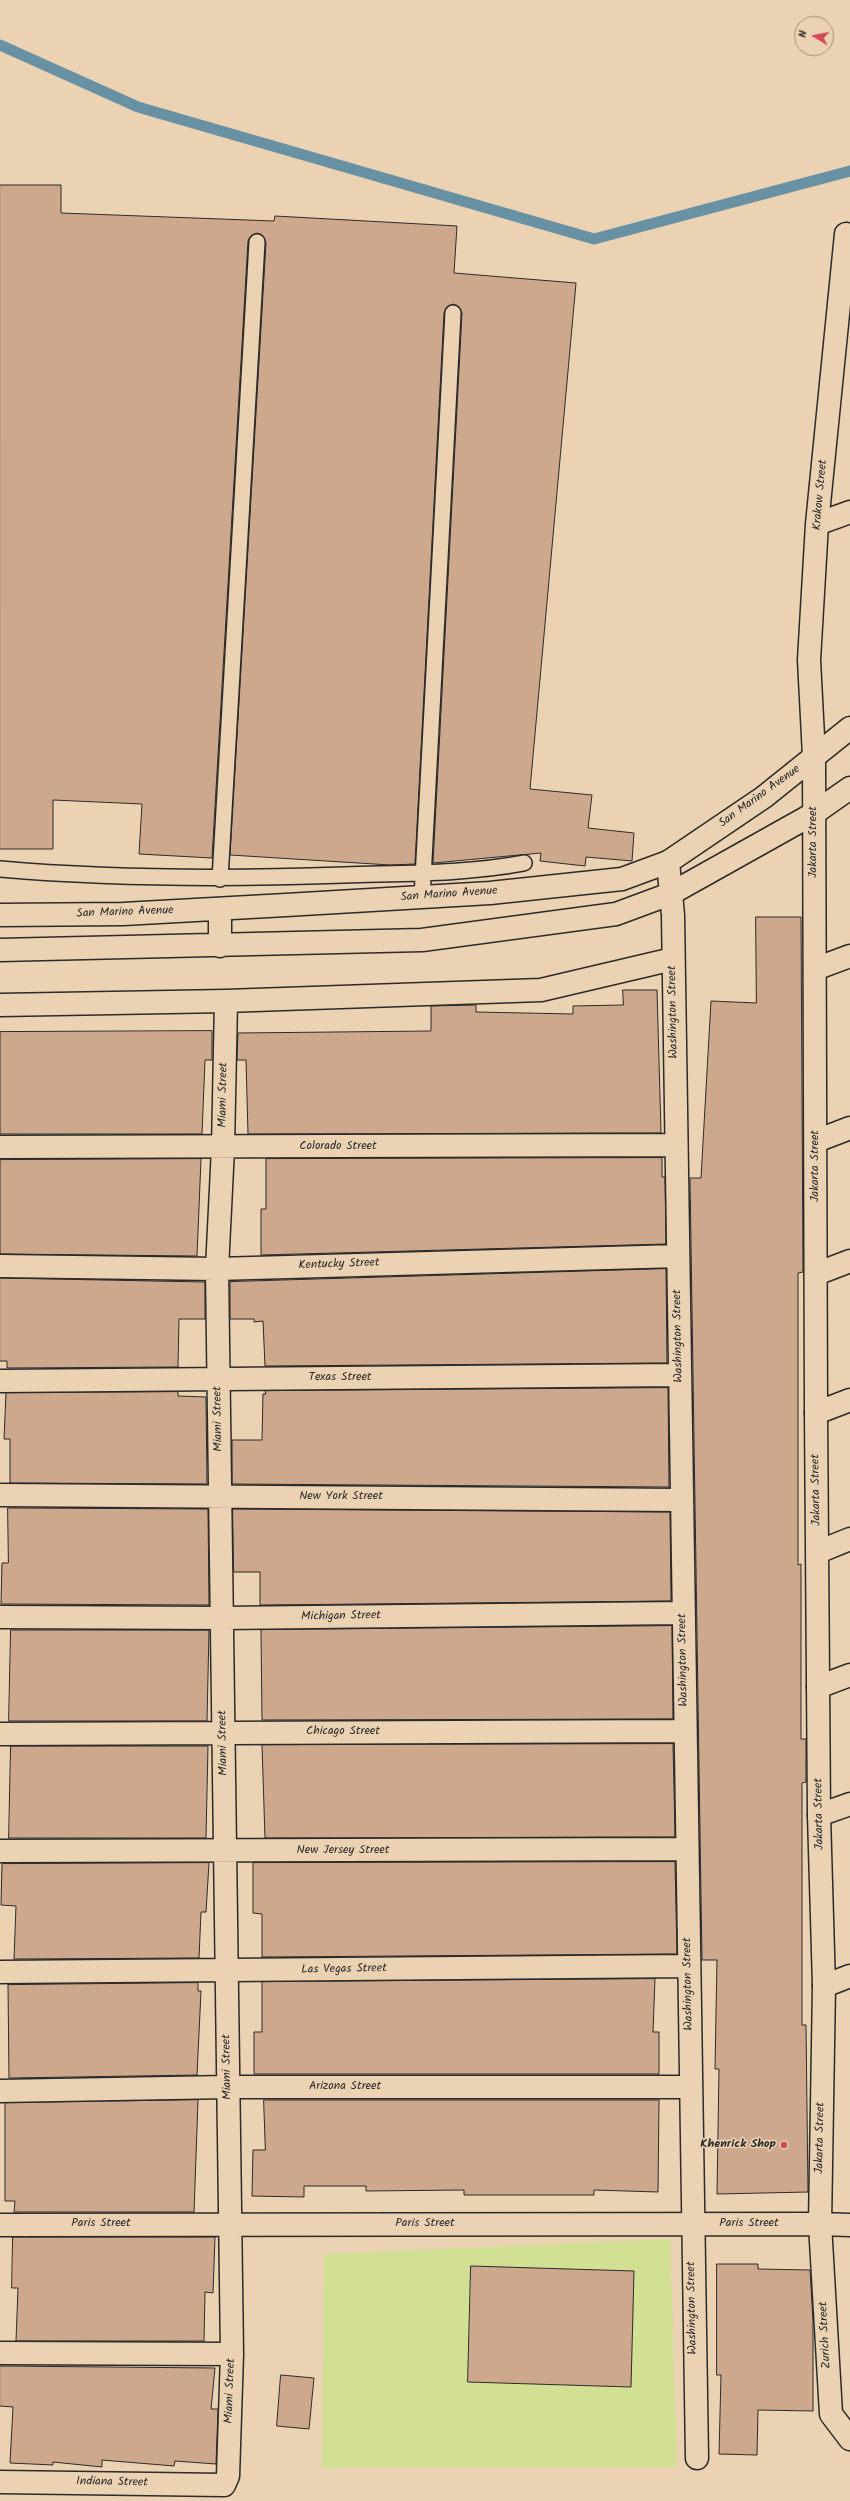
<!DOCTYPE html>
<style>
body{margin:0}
#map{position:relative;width:850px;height:2501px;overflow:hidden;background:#ebd2b3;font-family:Kalam,sans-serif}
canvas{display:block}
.north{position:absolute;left:794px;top:16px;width:40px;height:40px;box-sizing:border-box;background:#ebd2b3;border:1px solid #9e8f7d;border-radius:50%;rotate:280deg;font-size:11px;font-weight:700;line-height:16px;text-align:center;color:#2b2b2b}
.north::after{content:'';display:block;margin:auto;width:14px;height:18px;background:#d1495b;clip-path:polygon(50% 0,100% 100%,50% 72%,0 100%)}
</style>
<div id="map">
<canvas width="850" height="2501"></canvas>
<div class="north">N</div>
</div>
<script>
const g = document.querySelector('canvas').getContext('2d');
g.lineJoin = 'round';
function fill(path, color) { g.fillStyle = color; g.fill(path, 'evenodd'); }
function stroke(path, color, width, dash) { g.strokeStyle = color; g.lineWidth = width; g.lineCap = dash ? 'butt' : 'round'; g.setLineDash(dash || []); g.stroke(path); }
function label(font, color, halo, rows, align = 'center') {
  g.font = font + ' Kalam,sans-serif'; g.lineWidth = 3; g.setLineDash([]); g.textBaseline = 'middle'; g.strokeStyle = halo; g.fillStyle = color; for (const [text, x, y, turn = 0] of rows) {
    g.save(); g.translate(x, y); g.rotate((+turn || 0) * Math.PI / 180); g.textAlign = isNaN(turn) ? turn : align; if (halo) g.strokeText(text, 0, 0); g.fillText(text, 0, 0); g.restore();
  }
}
const green = new Path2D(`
 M670 2239 677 2467 322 2468 324 2254Z`);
const stream = new Path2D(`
 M0 45 138 107 594 239 850 171`);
const building = new Path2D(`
 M0 185H61V213L274 221 275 216 457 226 454 273 576 283 530 789 592 795 588 828 634 833 632 861 586 857 585 866 540 861 541 853 433 863 462 313 458 306 453 304 446 308 444 313 415 864 390 865 230 855 266 243 262 235 257 233 250 237 248 241 212 858 139 854 142 804 53 800V849H0Z
 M756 917H801L803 1272 798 1273V1565L801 1564V1739H806V1782L802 1783V2025H806L808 2192 717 2194 719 2069H715L717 1960H702L690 1178H701L711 1001 756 1003Z
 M623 990H657L661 1133 248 1134 246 1060H237L238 1033 431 1031V1006L476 1005V1012L573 1014V1006L623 1005Z
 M212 1031V1060H205L202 1134H0V1032Z
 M662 1158V1177H665L666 1244 261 1255V1209H266V1159Z
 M201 1159 197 1256 0 1254V1160Z
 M666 1269 667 1363 265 1366 263 1321 254 1322V1319H230V1282Z
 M0 1278 205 1282V1319H179L178 1367 7 1368V1361H0Z
 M668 1388 669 1487 232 1484V1440H262L263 1394H266L265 1391Z
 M178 1392V1396L206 1397 207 1484 10 1483V1439H4L6 1393Z
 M8 1508 208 1509 209 1605 1 1604 2 1563H8Z
 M233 1509 670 1512 671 1601 260 1605V1572H234Z
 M672 1626 673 1719 262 1720 261 1630Z
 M11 1630H209L207 1721H9Z
 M673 1744 675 1837 265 1838 262 1745Z
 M11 1746H208L206 1838H9Z
 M675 1862 677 1954 262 1957V1914L253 1913V1863Z
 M209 1863 206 1912H201L199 1958 14 1959 16 1906 1 1905 2 1864Z
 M655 1979 653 2032H659V2074H254V2032H262V1982Z
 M198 1983V1991H201L197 2075 9 2078 8 1985Z
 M198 2100 194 2212H14L15 2201H5V2103Z
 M264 2100H659L658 2192 594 2190V2195H464V2190L366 2191V2186H304V2197L252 2196 253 2150H265Z
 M13 2237H215L213 2293 205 2292 204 2341H16L18 2288H12Z
 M717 2264H758V2269L810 2270 813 2322V2411L758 2410 757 2455 719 2454 721 2375H717Z
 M471 2266 634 2271 631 2387 468 2382Z
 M0 2366 215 2368 211 2409H218L216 2464 175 2461 174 2466 102 2460V2467L53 2462V2465L10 2463 13 2407 0 2406Z
 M281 2375 314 2378 309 2429 277 2426Z`);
const service = new Path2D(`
 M0 869C114 879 229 879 344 875 404 873 465 874 524 863
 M220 879 257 242
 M422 897 453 313`);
const minor = new Path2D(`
 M817 524 850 512
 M814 756 809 660 817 524 846 234
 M668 862 673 915 697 2458
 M815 969 850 956
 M0 1005 226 1001 541 990 673 959
 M816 1141 850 1128
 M0 1147 676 1145
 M0 1266 217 1269 678 1256
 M816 1274 850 1261
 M0 1381 680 1375
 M816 1413 850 1400
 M0 1495 681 1500
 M818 1552 850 1539
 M0 1617 222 1618 683 1613
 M818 1687 850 1675
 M0 1734 685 1731
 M819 1815 850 1804
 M0 1851 686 1849
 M0 1972 688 1966
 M824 1986 850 1976
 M0 2091 228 2087H690
 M0 2225 820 2224 831 2414 850 2439
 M0 2353 232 2354
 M0 2482 224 2485 228 2476 232 2354 217 1269 223 1148 226 1001`);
const tertiary = new Path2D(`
 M814 756 816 1413 819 1815 824 1986 820 2224 850 2225`);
const secondary = new Path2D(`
 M220 909V946
 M0 915 123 914 286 905 490 893 622 879 668 862 764 797 850 728
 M0 950 422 940 616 914 670 894 813 814 850 788`);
const markers = [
 [784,2145,4,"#d1495b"]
];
const streetNames = [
 ["Krakow Street",821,495,-85],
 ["San Marino Avenue",760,797,-36],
 ["Jakarta Street",814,842,-90],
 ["San Marino Avenue",449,895,-4],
 ["San Marino Avenue",125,913,-2],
 ["Washington Street",674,1012,-91],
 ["Miami Street",224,1095,-89],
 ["Colorado Street",338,1147],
 ["Jakarta Street",816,1166,-90],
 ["Kentucky Street",339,1265,-2],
 ["Washington Street",679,1336,-91],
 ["Texas Street",340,1378],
 ["Miami Street",219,1419,-91],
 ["Jakarta Street",817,1490,-91],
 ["New York Street",341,1497],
 ["Michigan Street",341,1617,-1],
 ["Washington Street",684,1660,-91],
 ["Chicago Street",343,1732],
 ["Miami Street",224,1743,-91],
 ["Jakarta Street",820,1814,-91],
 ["New Jersey Street",343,1851],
 ["Las Vegas Street",344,1970,-1],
 ["Washington Street",689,1984,-91],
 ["Miami Street",228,2067,-91],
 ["Arizona Street",345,2087],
 ["Jakarta Street",821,2138,-89],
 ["Paris Street",101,2224],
 ["Paris Street",425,2224],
 ["Paris Street",749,2224],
 ["Washington Street",693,2308,-91],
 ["Zurich Street",826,2335,-93],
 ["Miami Street",231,2391,-88],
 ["Indiana Street",112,2483,1]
];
const poiNames = [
 ["Khenrick Shop",776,2145]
];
fill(green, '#d2e093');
stroke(stream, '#6891a3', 11);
fill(building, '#cea88c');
stroke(building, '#2b2b2b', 1);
stroke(service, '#2b2b2b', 18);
stroke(minor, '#2b2b2b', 25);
stroke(tertiary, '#2b2b2b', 25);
stroke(secondary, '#2b2b2b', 25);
stroke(service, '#ebd2b3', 15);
stroke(minor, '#ebd2b3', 22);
stroke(tertiary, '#ebd2b3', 22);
stroke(secondary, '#ebd2b3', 22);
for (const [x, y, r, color] of markers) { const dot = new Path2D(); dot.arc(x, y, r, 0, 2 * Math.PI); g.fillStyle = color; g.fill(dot); stroke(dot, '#ebd2b3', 1.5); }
label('12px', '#2b2b2b', '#ebd2b3', streetNames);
label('bold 12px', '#2b2b2b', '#ebd2b3', poiNames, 'right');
</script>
